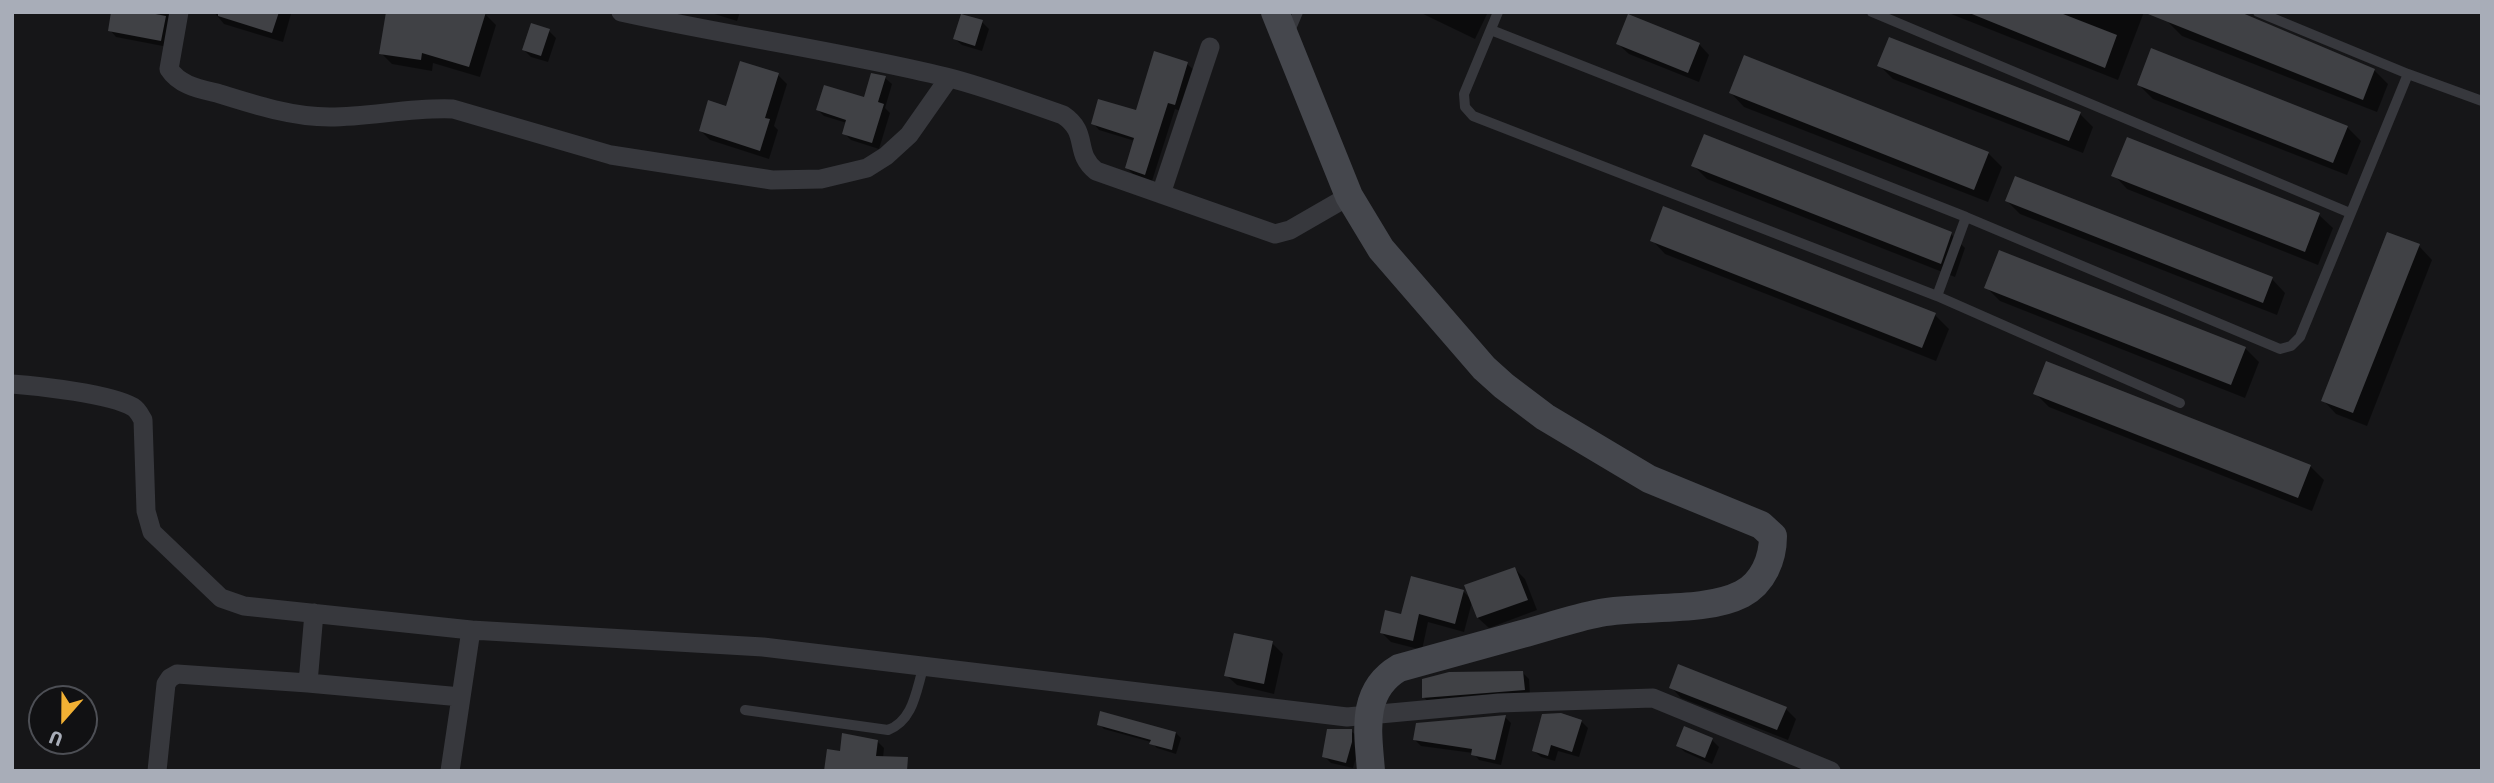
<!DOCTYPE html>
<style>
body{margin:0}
#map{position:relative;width:2494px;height:783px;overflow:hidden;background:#161618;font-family:Signika,sans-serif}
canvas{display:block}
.frame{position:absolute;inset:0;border:14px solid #a8adb8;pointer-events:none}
.north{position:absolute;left:28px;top:685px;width:70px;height:70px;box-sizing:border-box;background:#111113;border:2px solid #4d4f55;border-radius:50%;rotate:201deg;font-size:19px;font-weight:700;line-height:28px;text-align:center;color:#a8adb8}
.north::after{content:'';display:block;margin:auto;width:24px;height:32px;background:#f2b134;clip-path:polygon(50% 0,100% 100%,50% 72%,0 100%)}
</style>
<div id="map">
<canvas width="2494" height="783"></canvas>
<div class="frame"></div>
<div class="north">U</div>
</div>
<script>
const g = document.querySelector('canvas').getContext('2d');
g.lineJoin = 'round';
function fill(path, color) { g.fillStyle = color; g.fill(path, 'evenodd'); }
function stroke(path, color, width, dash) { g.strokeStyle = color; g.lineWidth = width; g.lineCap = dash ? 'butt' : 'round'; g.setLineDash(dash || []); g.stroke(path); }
const shadow = new Path2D(`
 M113 12H176L168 47 116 37 110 30Z
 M214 12H289L291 14 283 42 224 24Z
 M708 12H740L737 21Z
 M1419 12H1488L1475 39Z
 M1946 12H2144L2118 80Z
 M485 14 496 25 480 77 433 63 432 71 392 64 381 53Z
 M982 22 989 29 982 51 962 45 955 39Z
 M2168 22 2374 70 2388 84 2377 112 2182 36Z
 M549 31 556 38 548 62 531 57 524 50Z
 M1618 44H1699L1709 55 1699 82 1629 54Z
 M1187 64 1194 70 1181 111 1175 109 1152 181 1133 174 1127 168 1135 141 1099 130 1093 123 1137 113Z
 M1879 65 2080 114 2093 127 2083 153 1893 79Z
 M778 75 787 84 774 126 778 130 769 159 710 140 701 131 727 108Z
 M885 78 892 84 885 108 890 113 879 149 851 140 844 133 847 123 824 116 818 110 865 99Z
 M2139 85 2347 127 2361 141 2347 175 2153 99Z
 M1731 93 1988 153 2002 167 1988 202 1744 107Z
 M1705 137 1951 234 1965 248 1955 277 1707 179 1693 165Z
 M2114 175 2319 215 2333 228 2318 265 2127 189Z
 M2007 201 2272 279 2285 293 2277 315 2020 214Z
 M1652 240 1935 315 1949 329 1936 361 1665 254Z
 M2419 246 2432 260 2367 426 2336 414 2323 400Z
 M1986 287 2245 348 2259 362 2245 398 2000 301Z
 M2035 393 2310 466 2324 480 2312 511 2049 407Z
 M1515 569 1525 579 1537 610 1489 628 1478 618 1472 602 1464 632 1428 622 1422 650 1391 642 1382 633 1403 616 1463 591 1472 600Z
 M1272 643 1283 654 1274 694 1237 685 1226 675Z
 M1523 673 1529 679 1530 695 1430 703 1423 697Z
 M1671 687 1786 709 1796 719 1788 740 1681 698Z
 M1505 717 1511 723 1501 765 1479 760 1473 753 1421 746 1415 740Z
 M1581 721 1588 728 1579 757 1558 751 1555 761 1541 757 1534 751Z
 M1099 724 1176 733 1181 738 1176 754 1157 748 1151 742 1104 729Z
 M1685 728 1712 740 1719 747 1712 764 1685 752 1678 746Z
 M1351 731 1358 737V750L1353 768 1331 763 1324 756Z
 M877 741 884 748 883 758 841 753Z`);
const building = new Path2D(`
 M111 12H145L166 16 161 41 108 31Z
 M218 12H279L272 33 218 16Z
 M386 12H486L469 67 422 53 421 60 379 54Z
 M1967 12H2058L2117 35 2105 68Z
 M2143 12H2240L2375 69 2363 100Z
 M961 14 983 20 975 46 953 39Z
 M1628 14 1700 43 1688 73 1616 44Z
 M531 23 550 29 541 56 522 50Z
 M1889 37 2081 112 2069 141 1877 66Z
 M2151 48 2348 126 2333 163 2137 85Z
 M1154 51 1188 62 1175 105 1168 103 1145 175 1125 168 1134 138 1091 124 1098 99 1136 110Z
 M1744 55 1989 152 1974 190 1729 93Z
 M740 61 779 73 765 118 770 119 760 151 699 131 708 100 726 106Z
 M871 73 886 76 878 102 884 104 872 143 842 134 846 120 816 110 824 85 864 97Z
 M1704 134 1952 232 1941 264 1691 166Z
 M2127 137 2320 213 2305 252 2111 176Z
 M2015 176 2273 277 2263 303 2005 201Z
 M1663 206 1936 313 1922 348 1650 241Z
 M2387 232 2420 244 2353 413 2321 401Z
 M1999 250 2246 347 2231 385 1984 288Z
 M2046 361 2311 465 2298 498 2033 394Z
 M1515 567 1528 600 1477 618 1464 585Z
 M1411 576 1464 590 1455 624 1419 614 1413 641 1380 633 1385 610 1401 614Z
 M1234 633 1273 641 1264 684 1224 676Z
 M1678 664 1787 707 1777 730 1669 688Z
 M1523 671 1525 690 1422 698V679L1449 672Z
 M1100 711 1176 732 1172 750 1149 744 1151 740 1097 725Z
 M1561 713 1582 720 1572 752 1551 745 1548 756 1532 751 1542 714Z
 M1506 715 1495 760 1471 755 1472 749 1413 740 1416 723Z
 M1684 726 1713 738 1705 758 1676 746Z
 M1327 729H1352V742L1346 763 1322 757Z
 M842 733 878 740 876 756 908 757 907 771H824L827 749 840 751Z`);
const lane = new Path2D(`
 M1498 12 1464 94 1465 107 1473 116 1937 296 2180 403
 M1872 12 2350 213
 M2258 12 2408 74 2482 101
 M1491 30 1966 217 2280 349 2291 346 2300 337 2408 74
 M1290 31 1298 12
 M1937 296 1966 217
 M745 710 888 730C914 720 916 690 924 665`);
const street = new Path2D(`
 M179 12 169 69C180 86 201 89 220 94 255 105 293 117 330 117 371 117 412 107 453 109L611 155 772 180 821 179 867 168 886 156 909 135 949 78
 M621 12C729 36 839 51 946 77 986 87 1025 102 1063 115 1090 133 1073 153 1096 171L1275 234 1290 230 1349 196
 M1161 194 1210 47
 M12 384C40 386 111 394 133 407 138 410 140 415 143 420L146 511 152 532 221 598 244 606 471 630 763 647 1347 717 1499 703 1653 698 1831 771
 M308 683 314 613
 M157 771 166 684 170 678 177 674 308 683 461 697
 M450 771 471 630`);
const secondary = new Path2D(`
 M1275 12 1349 196 1381 249 1484 368 1504 386 1545 417 1649 479 1761 525 1773 536C1773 559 1763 583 1742 594 1705 613 1642 605 1600 613 1574 618 1548 627 1522 634 1481 645 1440 657 1399 668 1360 691 1368 732 1371 771`);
fill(shadow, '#0007');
fill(building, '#404145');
stroke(lane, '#37383d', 10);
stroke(street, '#37383d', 19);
stroke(secondary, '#45474d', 28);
</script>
